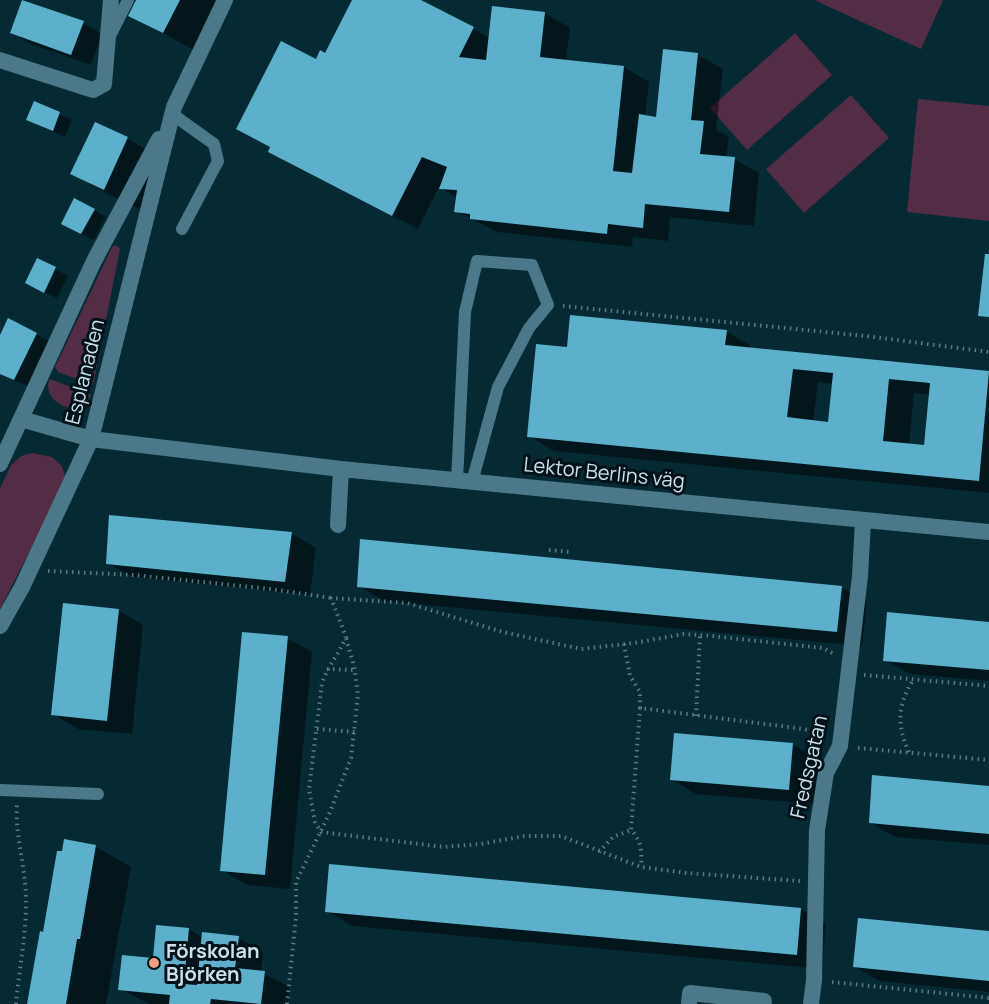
<!DOCTYPE html>
<meta charset="utf-8">
<style>
body{margin:0}
canvas{display:block;background:#052a34}
</style>
<canvas width="989" height="1004"></canvas>
<script>
const g = document.querySelector('canvas').getContext('2d');
g.lineJoin = 'round';
function fill(path, color) { g.fillStyle = color; g.fill(path, 'evenodd'); }
function stroke(path, color, width, dash) { g.strokeStyle = color; g.lineWidth = width; g.lineCap = dash ? 'butt' : 'round'; g.setLineDash(dash || []); g.stroke(path); }
function label(font, color, halo, rows, align = 'center') {
  g.font = font + ' Manrope,sans-serif'; g.lineWidth = 6; g.setLineDash([]); g.textBaseline = 'middle'; g.strokeStyle = halo; g.fillStyle = color; for (const [text, x, y, turn = 0] of rows) {
    g.save(); g.translate(x, y); g.rotate((+turn || 0) * Math.PI / 180); g.textAlign = isNaN(turn) ? turn : align; if (halo) g.strokeText(text, 0, 0); g.fillText(text, 0, 0); g.restore();
  }
}
const green = new Path2D(`
 M814 0H943L921 49Z
 M795 33 832 75 747 150 710 108Z
 M851 95 889 138 804 213 766 169Z
 M918 99 989 106V221L907 212Z
 M116 245 120 249 93 385 58 372 55 367 112 247Z
 M50 379 91 395C80 423 39 400 50 379Z
 M33 453 52 457 62 466 65 476 45 521 0 609V488L11 465 21 456Z`);
const shadow = new Path2D(`
 M138 0H226L199 53 130 15Z
 M354 0H418L490 38 545 13 570 28 566 61 624 67 649 82 645 117 658 118 698 55 723 69 716 130 729 137 726 158 734 159 759 173 754 226 670 217 668 241 633 237 632 247 497 232 456 211 458 198 439 187 418 229 294 166 270 151 316 61 326 55Z
 M83 23 102 34 91 65 31 44 12 33Z
 M34 103 72 120 65 137 28 120Z
 M96 124 128 139 163 159 140 209 108 194 72 174Z
 M94 210 106 217 94 240 75 231Z
 M38 260 68 276 57 298 39 290Z
 M726 331 751 346V349L989 372V493L554 451 529 436 569 348ZM818 382 833 384 829 424 813 422ZM914 393 930 394 925 447 909 445Z
 M36 334 49 341 27 386 0 374V338Z
 M291 533 316 548 310 595 133 577 107 563Z
 M359 586 841 587 867 602 862 646 384 601Z
 M118 610 143 625 132 734 78 729 53 714Z
 M989 623V681L910 674 885 660Z
 M287 638 312 652 290 889 247 885 222 870Z
 M792 744 818 759 814 804 696 794 671 779Z
 M989 787V845L895 837 870 822Z
 M95 846 131 867 106 1004H29L44 933Z
 M801 909 826 924 822 969 352 926 327 911Z
 M158 926 189 929 203 938H238L263 952 261 972 290 987 288 1004H149L120 989 155 959Z
 M989 932V992L879 981 854 966Z`);
const building = new Path2D(`
 M22 0 84 21 71 55 10 33Z
 M136 0H180L163 33 128 16Z
 M352 0H421L474 27 459 57 486 60 492 6 545 12 540 57 624 66 613 171 632 173 639 114 656 117 663 49 698 53 691 120 704 121 700 154 735 157 729 212 645 204 643 228 608 224 607 234 470 219V214L454 212 457 190 439 189 447 167 422 157 392 216 268 152 270 147 236 129 281 41 316 59 320 50 325 53Z
 M34 101 60 112 53 131 26 120Z
 M95 122 128 137 104 190 70 174Z
 M74 198 95 209 81 234 61 224Z
 M985 254H989V317L978 316Z
 M37 258 56 267 44 293 25 283Z
 M570 315 727 330 725 345 989 371 979 481 527 437 536 344 567 347ZM793 369 833 373 828 422 787 417ZM889 379 930 383 924 445 883 441Z
 M8 318 37 333 14 380 0 374V335Z
 M109 515 292 532 285 582 106 564Z
 M360 539 842 586 837 632 357 587Z
 M63 603 119 609 107 721 51 715Z
 M887 612 989 622V670L883 661Z
 M242 632 288 636 265 875 220 871Z
 M674 733 793 743 789 790 670 780Z
 M872 775 989 786V834L869 823Z
 M64 839 96 845 80 939H77L66 1004H27L40 931 43 932 57 851H62Z
 M329 864 801 908 797 955 325 912Z
 M858 918 989 931V981L853 967Z
 M156 925 189 928 184 984 197 985 202 932 239 936 235 968 265 971 261 1004 211 999 210 1004H169L170 995 118 990 122 955 153 958Z`);
const path = new Path2D(`
 M563 306 866 336 989 352
 M549 550 571 552
 M48 571 134 575 271 589 331 598
 M624 644 630 676 640 692V708L804 729 823 734
 M327 669 355 670
 M864 675 989 686
 M640 708 631 830C642 841 642 853 641 867
 M696 716 700 635
 M317 729 355 732
 M858 748 989 760
 M909 752C896 725 898 704 913 680
 M599 852 613 837 631 830
 M800 881 687 873 641 867 561 836H525L480 844 444 847 321 832 315 822 309 789 322 683C328 666 339 654 346 637L331 598 407 603 503 632 581 649 634 643 684 634 712 636 823 648 834 654
 M832 982 989 998
 M16 1004C19 970 27 930 26 897 25 865 15 835 17 804
 M287 1004 296 917V882L330 812 351 758 358 695 354 666 346 638`);
const service = new Path2D(`
 M111 34 128 0
 M172 114 214 144 218 161 182 229
 M457 481 465 312 477 261 532 265 548 305 529 328 498 387 472 482
 M0 790 98 794`);
const minor = new Path2D(`
 M0 60 93 90 104 84 111 0
 M21 419 91 439 341 469 989 532
 M0 464 94 261 159 139
 M338 525 341 469
 M0 626 22 587 91 439 174 107 225 0
 M689 1004 690 993 764 1001
 M811 1004 814 980 817 830 826 773 840 746 860 576 863 521`);
const markers = [
 [154,963,6,"#f2a081"]
];
const streetNames = [
 ["Esplanaden",86,372,-76],
 ["Lektor Berlins väg",604,474,6],
 ["Fredsgatan",810,767,-77]
];
const poiNames = [
 ["Förskolan",166,952],
 ["Björken",166,975]
];
fill(green, '#532c45');
fill(shadow, '#0007');
fill(building, '#5db0cb');
stroke(path, '#5c7b85', 4, [1.5, 4.5]);
stroke(service, '#4b7989', 12);
stroke(minor, '#4b7989', 16);
for (const [x, y, r, color] of markers) { const dot = new Path2D(); dot.arc(x, y, r, 0, 2 * Math.PI); g.fillStyle = color; g.fill(dot); stroke(dot, '#011117', 2); }
label('20px', '#c9e1ea', '#011117', streetNames);
label('bold 20px', '#c9e1ea', '#011117', poiNames, 'left');
</script>
